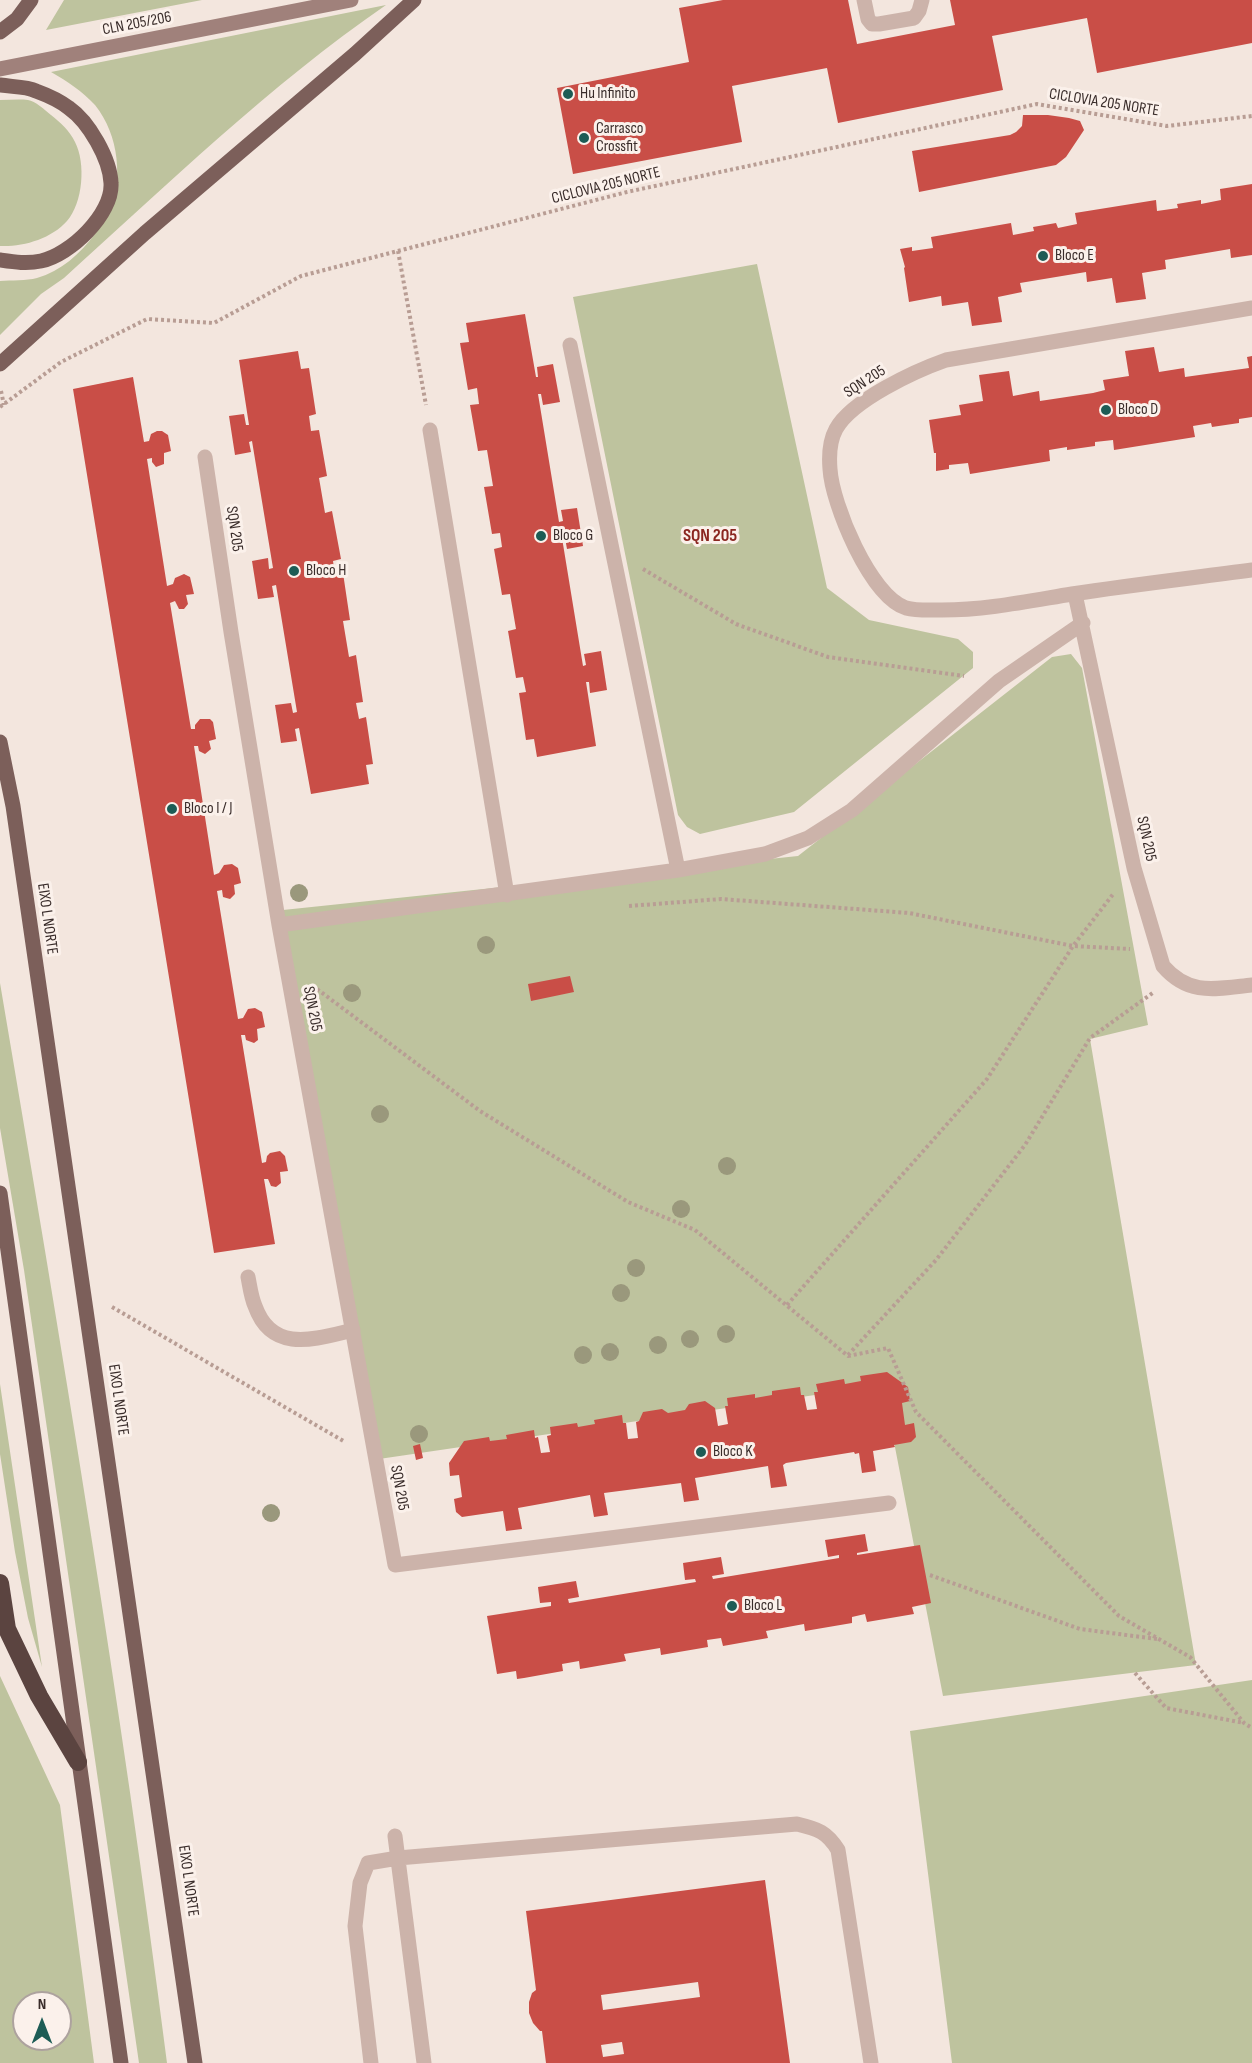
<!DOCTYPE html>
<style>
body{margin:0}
#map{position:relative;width:1252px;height:2063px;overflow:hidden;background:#f3e6de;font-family:"Sofia Sans Condensed",sans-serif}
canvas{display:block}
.north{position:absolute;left:12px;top:1991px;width:60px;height:60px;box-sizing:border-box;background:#fbf1eb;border:2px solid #ada29e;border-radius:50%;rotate:0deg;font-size:16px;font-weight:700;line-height:24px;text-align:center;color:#392c2a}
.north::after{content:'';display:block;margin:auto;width:21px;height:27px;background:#1d5c55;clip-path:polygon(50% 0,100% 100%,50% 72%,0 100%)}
</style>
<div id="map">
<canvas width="1252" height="2063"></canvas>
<div class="north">N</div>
</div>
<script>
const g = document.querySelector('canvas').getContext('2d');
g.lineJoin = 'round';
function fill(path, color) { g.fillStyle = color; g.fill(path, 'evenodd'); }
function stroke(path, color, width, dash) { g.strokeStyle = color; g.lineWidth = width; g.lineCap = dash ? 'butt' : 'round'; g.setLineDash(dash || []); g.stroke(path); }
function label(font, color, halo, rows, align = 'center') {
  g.font = font + ' "Sofia Sans Condensed",sans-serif'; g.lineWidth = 6; g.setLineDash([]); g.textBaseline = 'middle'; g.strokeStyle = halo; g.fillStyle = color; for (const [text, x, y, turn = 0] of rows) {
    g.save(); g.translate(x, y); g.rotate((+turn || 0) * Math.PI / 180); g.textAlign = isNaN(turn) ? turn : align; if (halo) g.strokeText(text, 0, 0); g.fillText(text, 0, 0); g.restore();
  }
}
const green = new Path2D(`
 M64 0H202L46 30Z
 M386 5C270 85 168 184 64 278L41 294 0 335V281C12 280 26 281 37 278 61 271 80 254 95 234 99 228 105 221 108 215 124 180 119 135 95 105 82 91 67 81 51 72Z
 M0 100C9 100 19 99 28 100 35 101 45 110 51 115 60 122 70 131 75 142 86 163 83 203 67 221 51 239 23 247 0 246Z
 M757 264 827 588 869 620 958 639 973 652V668L794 812 700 834 687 827 678 815 573 297Z
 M1071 654 1082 668 1148 1025 1090 1039 1196 1665 943 1696 883 1385 379 1459 283 910 798 856 1052 657Z
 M0 983C61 1343 121 1702 167 2063H139L24 1270 0 1128Z
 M0 1384 42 1667 28 1618 15 1552 0 1454Z
 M0 1676 60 1805 94 2063H0ZM24 2003H60V2039H24Z
 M1252 1680V2063H952L910 1731Z`);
const building = new Path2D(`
 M723 0H848L857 44 955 25 950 0H1252V43L1097 73 1087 18 992 36 1003 90 838 123 827 68 732 86 742 142 573 174 557 88 689 62 679 8Z
 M1023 115H1048L1069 118 1080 121 1084 130 1066 157 1056 165 919 192 912 151 1010 135 1016 132 1022 126Z
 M1252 184V255L1231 258 1230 249 1165 260 1166 269 1142 273 1146 299 1116 303 1112 278 1087 282 1086 272 1020 283 1022 292 998 297 1002 322 972 326 968 302 942 306 941 296 909 302 904 268 905 267 900 249 912 247V251L933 248 931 237 1011 223 1013 235 1034 231 1033 227 1056 223 1058 228 1077 224 1075 213 1156 200 1157 211 1178 208 1177 204 1201 200V204L1221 200 1220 189Z
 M525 314 536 377H538L537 367 553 364 560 402 543 405 541 394H538L559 522 563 521 561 510 577 508 583 546 567 549 565 538H562L583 666 586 665 584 654 601 651 607 690 590 693 589 682H586L596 746 537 757 534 739 526 740 519 693 526 692 523 677 516 678 508 631 516 629 510 594 502 595 494 549 502 547 500 533 492 534 484 487 493 486 487 450 478 451 470 405 479 404 477 388 468 390 460 343 469 342 466 323Z
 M1154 347 1159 372 1184 368 1185 377 1249 368 1247 357 1252 356V417L1239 419V423L1212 427 1211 423 1193 426 1195 437 1114 450 1113 440 1095 442V446L1067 450V447L1049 450 1050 461 970 474 968 463 949 465V469L936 471V453H934L929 420 961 415 959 405 983 401 979 375 1009 371 1013 396 1039 391 1040 401 1093 393 1105 390 1103 380 1129 376 1125 351Z
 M298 351 301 369 309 368 316 414 309 416 311 431 319 430 327 476 319 478 325 513 332 511 341 559 333 561 335 575 343 573 350 620 343 621 349 657 356 655 363 702 356 703 359 719 366 717 373 764 366 765 369 784 311 794 299 728 295 729 297 741 281 743 275 705 291 703 293 713 297 712 276 585 272 586 274 597 258 599 252 561 268 558 269 569 273 568 252 441 249 442 251 452 235 455 229 416 244 414 246 425H249L239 360Z
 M133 377 144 442 149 441 151 434 157 431H162L168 435 171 451 164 453V464L156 467 152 462V458L147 459 167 586 173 584 175 578 184 574 190 577 194 594 186 595 188 604 184 609H179L175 601 170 603 191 729H195V725L200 719H210L213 722 216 739 209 741 211 749 205 754 199 751 198 746H194L214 875 219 873 224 865 232 864 238 868 241 883 234 885 235 894 230 899 223 897 222 890 217 891 238 1019 243 1018 248 1009 255 1008 262 1012 265 1027 257 1029 258 1040 254 1043 246 1040 245 1035H241L262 1163 266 1162 267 1156 270 1153 280 1151 285 1156 288 1171 280 1172 281 1183 276 1187 271 1186 268 1179H264L275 1244 214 1253 73 389Z
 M570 976 574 992 531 1001 528 984Z
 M887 1372 908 1387 910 1401 902 1403 905 1425 914 1423 916 1437 911 1442 894 1445 895 1447 873 1451 876 1471 862 1473 859 1453 855 1454 854 1452 786 1463 783 1465 787 1486 771 1488 768 1466 695 1478 699 1500 684 1502 681 1483 604 1493 608 1515 594 1517 590 1495 518 1508 522 1529 506 1531 503 1511 462 1517 456 1512 454 1499 462 1497 459 1475 450 1476 449 1463 464 1441 489 1437 490 1441 507 1439 506 1435 534 1430 535 1438 538 1437 541 1453 550 1452 547 1436 551 1435 550 1427 577 1423 578 1427 595 1424 594 1420 622 1415 623 1423H626L628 1439 638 1438 636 1422 639 1421 643 1412 662 1409 668 1413 685 1410 689 1404 705 1401 715 1408 718 1426 728 1424 725 1406H728L727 1398 755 1394V1398L772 1395V1391L800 1387 801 1395H804L807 1410 817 1409 814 1392H818L816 1384 844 1379 845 1384 861 1381 860 1376Z
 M420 1444 423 1458 416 1460 413 1446Z
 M865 1534 868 1551 857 1553V1555L920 1545 931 1603 912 1607 914 1614 867 1622 865 1614 852 1617V1623L805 1631 804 1624 766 1631 768 1638 723 1646 721 1638 707 1640 708 1647 661 1655 660 1648 624 1654 626 1661 580 1669 579 1661 562 1664 563 1671 524 1678 517 1679 516 1671 497 1674 487 1616 551 1606V1602L540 1603 538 1587 576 1581 579 1597 568 1599 569 1603 696 1582 695 1579 685 1580 683 1563 721 1557 724 1574 712 1576 713 1579 839 1558V1555L828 1557 825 1540Z
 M765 1880 790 2063H546L542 2031H540L533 2023 529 2013V2002L532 1993 536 1990 526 1911ZM698 1982 700 1997 603 2010 601 1995ZM622 2042 624 2054 603 2057 601 2045Z`);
const path = new Path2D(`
 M398 251 426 405
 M1 391 4 405
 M0 407 61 362 147 319 214 323 301 276 627 192 1037 104 1167 126 1252 116
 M643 569 736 624 828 657 964 676
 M629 906 721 899 909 913 1073 946 1130 949
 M317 989 480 1111 628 1202 695 1230 848 1356 888 1348 916 1412 1119 1616 1190 1657 1244 1723 1252 1728
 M787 1305 987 1079 1073 946 1114 893
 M112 1307 345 1442
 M848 1355 936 1260 1025 1145 1090 1038 1154 992
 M930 1575 1080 1629 1157 1639
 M1135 1673 1166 1708 1244 1723`);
const lane = new Path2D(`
 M864 0 868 19 872 24H879L914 18 919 11 922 0
 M248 1277C250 1287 251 1297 255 1306 272 1354 315 1339 353 1330
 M395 1836 424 2063
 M371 2063 355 1926 360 1883 368 1863 398 1858 797 1824C818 1829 827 1832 838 1850L871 2063`);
const street = new Path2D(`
 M1252 308 946 360C915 371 852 400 836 429 830 440 829 457 830 469 832 504 870 596 906 608 917 611 930 610 942 610 986 610 1029 601 1072 594 1132 585 1192 578 1252 570
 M570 345 678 870
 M430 430 507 895
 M205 457 231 632 279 925 395 1565 889 1503
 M1075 594 1134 868 1163 966C1189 996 1215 989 1252 985
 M279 925 678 870 765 854 808 838 852 810 999 681 1083 623`);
const secondary = new Path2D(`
 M0 69 351 0`);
const primary = new Path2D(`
 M0 32 17 19 31 0
 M0 85C11 87 26 86 36 91 47 95 60 101 69 108 89 122 110 159 111 183 113 214 70 255 41 261 27 264 14 262 0 260
 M0 364 145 233 355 54 414 0
 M0 742 13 806 195 2063
 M0 1193 121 2063`);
const highway = new Path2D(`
 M0 1583 7 1629
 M0 1625 7 1629 39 1696 78 1762`);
const trees = [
 [299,893],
 [486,945],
 [352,993],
 [380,1114],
 [727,1166],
 [681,1209],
 [636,1268],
 [621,1293],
 [726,1334],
 [690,1339],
 [658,1345],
 [610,1352],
 [583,1355],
 [419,1434],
 [271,1513]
];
const markers = [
 [568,94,6,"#1d5c55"],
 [584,138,6,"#1d5c55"],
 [1043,256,6,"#1d5c55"],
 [1106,410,6,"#1d5c55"],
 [541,536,6,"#1d5c55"],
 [294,571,6,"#1d5c55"],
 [172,809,6,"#1d5c55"],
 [701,1452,6,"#1d5c55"],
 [732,1606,6,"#1d5c55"]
];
const streetNames = [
 ["CLN 205/206",137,24,-11],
 ["CICLOVIA 205 NORTE",1104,103,9],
 ["CICLOVIA 205 NORTE",606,186,-14],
 ["SQN 205",865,382,-33],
 ["SQN 205",234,529,82],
 ["SQN 205",1146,839,78],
 ["EIXO L NORTE",47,919,82],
 ["SQN 205",312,1009,79],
 ["EIXO L NORTE",118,1400,82],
 ["SQN 205",399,1488,80],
 ["EIXO L NORTE",188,1881,82]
];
const poiNames = [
 ["Hu Infinito",580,94],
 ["Carrasco",596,129],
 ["Crossfit",596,147],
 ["Bloco E",1055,256],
 ["Bloco D",1118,410],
 ["Bloco G",553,536],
 ["Bloco H",306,571],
 ["Bloco I / J",184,809],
 ["Bloco K",713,1452],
 ["Bloco L",744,1606]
];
const neighbourhoodNames = [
 ["SQN 205",710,536]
];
fill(green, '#bec39e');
fill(building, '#c94e47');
stroke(path, '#b89d94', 4, [3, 3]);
stroke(lane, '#ccb3aa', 15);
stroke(street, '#ccb3aa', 15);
stroke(secondary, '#a0817b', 15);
stroke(primary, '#7c5f5a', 15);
stroke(highway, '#5b4440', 18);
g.fillStyle = '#9a987c';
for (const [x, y] of trees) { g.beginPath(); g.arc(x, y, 9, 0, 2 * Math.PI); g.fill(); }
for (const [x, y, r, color] of markers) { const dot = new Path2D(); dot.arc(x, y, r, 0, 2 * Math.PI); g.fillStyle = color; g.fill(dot); stroke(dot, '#fbf1eb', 2); }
label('16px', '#392c2a', '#fbf1eb', streetNames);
label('16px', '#392c2a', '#fbf1eb', poiNames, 'left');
label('bold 18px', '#8b2620', '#fbf1eb', neighbourhoodNames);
</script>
